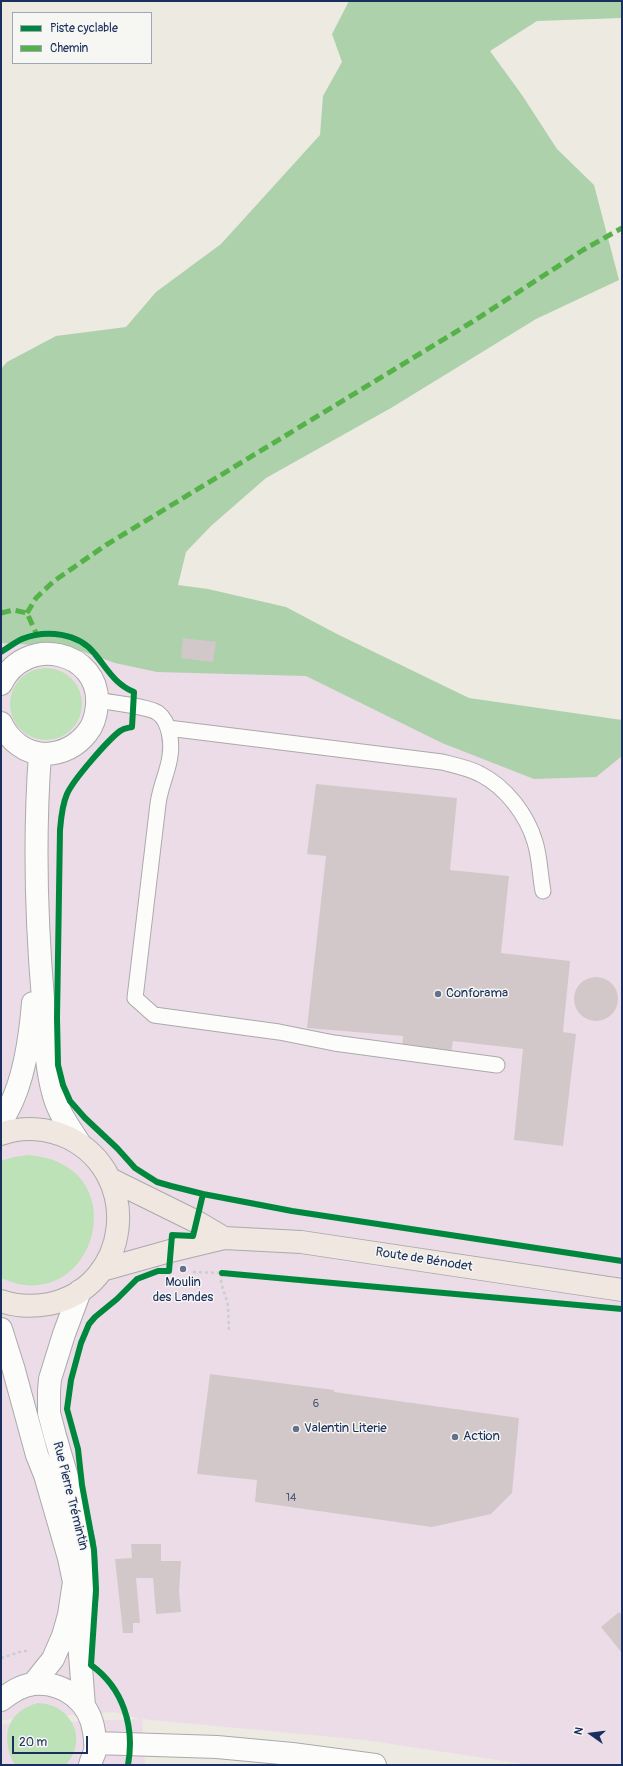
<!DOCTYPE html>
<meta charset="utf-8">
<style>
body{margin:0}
#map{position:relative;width:623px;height:1766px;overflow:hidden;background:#edeae1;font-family:Pangolin,sans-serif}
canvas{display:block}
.frame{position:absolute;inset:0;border:2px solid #1b2f5e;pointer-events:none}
.legend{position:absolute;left:12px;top:12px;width:140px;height:52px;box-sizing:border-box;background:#f6f6f2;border:1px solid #9ea6b7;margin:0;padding:5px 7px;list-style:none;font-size:12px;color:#1b2f5e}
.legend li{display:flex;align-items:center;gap:8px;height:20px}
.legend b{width:20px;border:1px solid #9ea6b7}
.north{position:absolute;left:571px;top:1714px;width:40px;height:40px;-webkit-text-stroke:3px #f6f6f2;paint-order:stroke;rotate:284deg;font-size:11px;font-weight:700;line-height:16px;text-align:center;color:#1b2f5e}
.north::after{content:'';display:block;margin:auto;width:14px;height:18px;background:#1b2f5e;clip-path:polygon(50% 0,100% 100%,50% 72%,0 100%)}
.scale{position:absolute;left:12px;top:1736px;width:76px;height:18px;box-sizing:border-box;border:2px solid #1b2f5e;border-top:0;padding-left:5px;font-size:12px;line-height:14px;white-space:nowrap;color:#1b2f5e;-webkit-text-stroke:3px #f6f6f2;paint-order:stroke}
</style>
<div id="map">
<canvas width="623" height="1766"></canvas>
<div class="frame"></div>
<ul class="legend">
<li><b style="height:5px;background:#00873e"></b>Piste cyclable</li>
<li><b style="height:5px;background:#55b248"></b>Chemin</li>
</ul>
<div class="north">N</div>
<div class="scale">20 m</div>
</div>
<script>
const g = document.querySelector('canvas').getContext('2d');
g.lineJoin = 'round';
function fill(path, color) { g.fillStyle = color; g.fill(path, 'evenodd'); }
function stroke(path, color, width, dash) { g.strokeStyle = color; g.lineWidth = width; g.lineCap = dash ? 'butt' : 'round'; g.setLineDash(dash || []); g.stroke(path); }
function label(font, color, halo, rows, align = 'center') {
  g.font = font + ' Pangolin,sans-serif'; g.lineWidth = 3; g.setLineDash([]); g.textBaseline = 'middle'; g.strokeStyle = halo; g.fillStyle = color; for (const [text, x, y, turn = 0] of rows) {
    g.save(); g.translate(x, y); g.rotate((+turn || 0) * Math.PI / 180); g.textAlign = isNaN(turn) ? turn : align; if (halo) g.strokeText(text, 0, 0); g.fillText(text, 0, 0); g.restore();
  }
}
const built = new Path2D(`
 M1 638 282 647 467 731 622 739V1765H531L365 1740 142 1719 145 1765H1V1724L140 1719 114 1712 1 1720Z`);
const green = new Path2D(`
 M10 704a36 36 0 1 1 72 0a36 36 0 1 1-72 0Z
 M28 1155C140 1163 95 1321 1 1278V1161L14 1157Z
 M38 1703C71 1704 89 1739 66 1765H15C0 1739 6 1711 38 1703Z`);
const forest = new Path2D(`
 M349 1H622V18L537 21 490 51 522 95 557 149 594 185 619 280 536 319 391 408 266 478 211 526 186 552 178 585 208 589 286 607 337 634 469 698 622 720V756L596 777 534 779 442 743 306 676 157 672 115 663 70 647 1 643V369L7 362 56 336 126 327 156 292 221 244 320 135 323 96 342 62 332 34Z`);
const building = new Path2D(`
 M183 638 216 642 213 662 181 658Z
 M316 784 457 798 450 870 509 876 501 953 570 961 563 1032 576 1034 563 1146 514 1140 523 1049 453 1041 451 1053 402 1048 403 1036 307 1028 326 856 307 854Z
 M574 999a22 22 0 1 1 44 0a22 22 0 1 1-44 0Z
 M210 1374 334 1390V1392L519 1418 512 1493 491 1514 432 1527 255 1502 257 1480 197 1474Z
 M131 1544H161V1561H181L179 1591 181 1612 156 1614 153 1578H136L140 1623H133V1633H123L115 1559 132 1558Z
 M619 1612 622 1615V1653L601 1627Z`);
const path = new Path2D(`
 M115 737 120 731 131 727
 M63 807 67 793 86 768
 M194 1192 203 1194
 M193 1272 222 1273 221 1282 228 1305 229 1331
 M1 1658 23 1651H29
 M106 1678C116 1689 127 1706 128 1721`);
const lane = new Path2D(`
 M98 700C111 703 148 706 158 713 170 722 172 743 170 756 168 772 160 787 158 804L135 998 154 1015 279 1032 334 1043 497 1065
 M168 728 442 762C454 765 469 768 480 774 506 787 527 815 535 842 540 858 540 876 543 891`);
const street = new Path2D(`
 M1 684C24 634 101 650 97 705 96 716 94 725 87 733 76 747 63 753 46 754 25 754 9 740 1 723
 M40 754C34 836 36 917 43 999 45 1031 45 1065 54 1096 59 1114 70 1128 80 1144
 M1 1121C23 1091 30 1040 33 1003
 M80 1291 64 1334 50 1379 49 1391V1413L55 1436 70 1487 84 1543 86 1567 87 1594 79 1642 84 1706
 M1 1329 13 1367 37 1455 45 1475 69 1558 74 1582 69 1615 63 1636 53 1659 33 1684
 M1 1700C10 1693 21 1685 34 1684 65 1682 90 1702 94 1732 95 1738 96 1744 95 1751 94 1755 91 1760 90 1765
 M95 1743 217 1747 292 1754 375 1765`);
const primary = new Path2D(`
 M1 1134C23 1126 48 1128 69 1138 143 1175 131 1287 49 1304 32 1307 17 1307 1 1301
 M110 1179 197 1222 224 1238
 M102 1270 170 1251 224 1238 301 1242 622 1290`);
const quiet = new Path2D(`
 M1 613 13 610 27 613 37 635
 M27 613 36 598 54 581 106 545 472 322 583 250 622 228`);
const cycleway = new Path2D(`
 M1 652C8 648 15 642 22 639 46 629 79 633 95 654 108 670 115 684 134 692L132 727C128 728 124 728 120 731 108 740 73 780 67 794 62 805 61 818 60 830L57 1018 58 1065 63 1085 70 1101 85 1118 117 1148 135 1168 157 1182 171 1186 203 1194 292 1211 622 1261
 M222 1273 622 1309
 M128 1765C135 1726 123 1688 91 1665L96 1590 94 1550 82 1485 78 1449 67 1409 71 1380 81 1343 89 1324 95 1317 117 1299 137 1279 158 1271H169L172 1235 193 1236 203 1194`);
const markers = [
 [438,994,4,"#64708c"],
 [183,1269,4,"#64708c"],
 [296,1429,4,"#64708c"],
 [455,1437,4,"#64708c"]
];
const numberNames = [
 ["6",316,1404],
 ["14",291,1498]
];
const poiNames = [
 ["Conforama",446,994],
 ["Moulin",183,1283,"center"],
 ["des Landes",183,1298,"center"],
 ["Valentin Literie",304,1429],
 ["Action",463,1437]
];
const streetNames = [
 ["Route de Bénodet",424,1260,9],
 ["Rue Pierre Trémintin",70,1496,76]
];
fill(built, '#ebdce7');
fill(green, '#bee2b7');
fill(forest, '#add1ab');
fill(building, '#d3c8c9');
stroke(lane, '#a9aaab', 17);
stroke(street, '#a9aaab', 24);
stroke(primary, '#a9aaab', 24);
stroke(path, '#cdcdce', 2.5, [3, 3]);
stroke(lane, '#fcfcfa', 15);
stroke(street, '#fcfcfa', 22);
stroke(primary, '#f0e7e0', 22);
stroke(quiet, '#55b248', 5, [10, 5]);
stroke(cycleway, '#00873e', 6);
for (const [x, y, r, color] of markers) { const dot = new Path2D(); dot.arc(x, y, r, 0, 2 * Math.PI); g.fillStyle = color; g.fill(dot); stroke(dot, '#f6f6f2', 1.5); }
label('11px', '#495579', null, numberNames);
label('13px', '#1b2f5e', '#f6f6f2', poiNames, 'left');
label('13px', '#1b2f5e', '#f6f6f2', streetNames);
</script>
